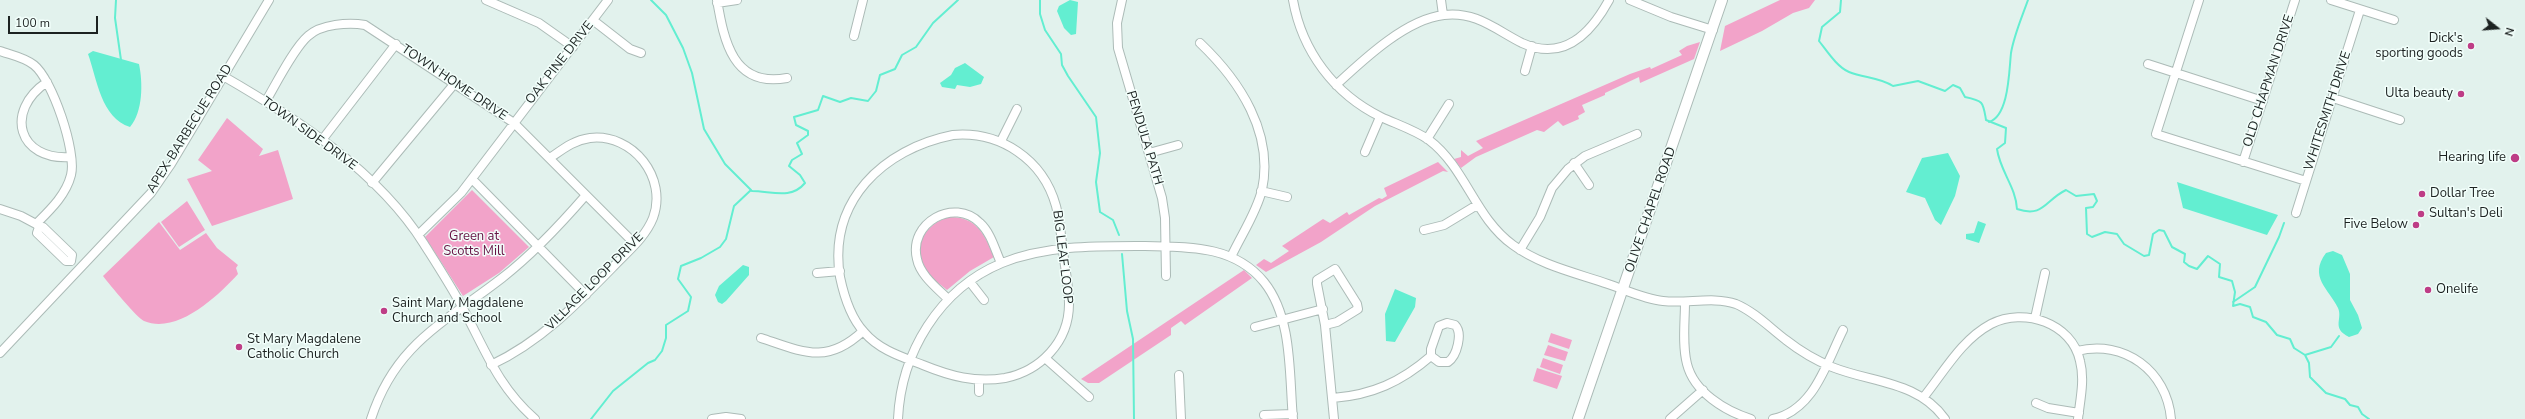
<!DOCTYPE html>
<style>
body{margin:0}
#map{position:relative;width:2525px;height:419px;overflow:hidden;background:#e2f2ed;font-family:"Nunito Sans",sans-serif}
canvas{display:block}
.north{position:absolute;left:2477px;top:8px;width:40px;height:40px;-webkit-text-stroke:3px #f2fffb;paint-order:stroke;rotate:107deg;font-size:11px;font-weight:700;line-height:16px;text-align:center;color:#1c2221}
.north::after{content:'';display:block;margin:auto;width:14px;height:18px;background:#1c2221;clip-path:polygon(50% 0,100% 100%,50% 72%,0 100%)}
.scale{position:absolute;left:8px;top:16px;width:90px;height:18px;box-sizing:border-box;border:2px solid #1c2221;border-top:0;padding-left:5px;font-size:12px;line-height:14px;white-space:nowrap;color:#1c2221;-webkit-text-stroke:3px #f2fffb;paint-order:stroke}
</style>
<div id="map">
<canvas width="2525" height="419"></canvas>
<div class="north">N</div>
<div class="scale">100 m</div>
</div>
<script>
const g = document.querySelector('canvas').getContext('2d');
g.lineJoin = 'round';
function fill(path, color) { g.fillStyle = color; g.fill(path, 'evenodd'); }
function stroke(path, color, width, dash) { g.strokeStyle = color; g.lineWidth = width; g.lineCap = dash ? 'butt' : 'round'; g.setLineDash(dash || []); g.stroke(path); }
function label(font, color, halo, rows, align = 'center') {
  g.font = font + ' "Nunito Sans",sans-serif'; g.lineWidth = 3; g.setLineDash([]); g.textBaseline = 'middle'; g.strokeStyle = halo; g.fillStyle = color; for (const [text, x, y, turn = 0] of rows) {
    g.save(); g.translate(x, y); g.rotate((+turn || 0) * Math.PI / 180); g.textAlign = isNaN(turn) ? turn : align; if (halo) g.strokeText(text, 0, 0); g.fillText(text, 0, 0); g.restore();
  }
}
const green = new Path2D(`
 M1780 0H1815L1809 8 1793 13 1762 31 1720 51 1725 26Z
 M1700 42 1694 59 1640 83 1639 77 1605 93V95L1582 105 1585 112 1578 116 1579 119 1563 126 1558 121 1544 132 1537 130 1476 157 1461 168 1454 159 1461 157V150L1468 156 1483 148 1476 141 1630 74 1650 67 1651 69 1682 55 1679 51 1687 46Z
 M227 118 263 149 259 156 278 150 293 199 212 226 187 179 212 171 198 160Z
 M1438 162 1448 172 1443 171 1375 206 1321 242 1266 272 1256 265 1264 259 1271 263 1289 251 1282 246 1323 219 1330 223 1347 212 1349 215 1379 198 1382 199 1387 196 1384 188Z
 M472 190 529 247 499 273 463 296 425 237Z
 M187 201 205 230 179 247 161 222Z
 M950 217C977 217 985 235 994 257L970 271 947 290C940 284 931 278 926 271 909 248 927 222 950 217Z
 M159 222 180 250 206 233 217 248 238 265 236 268 238 274C218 296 177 335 144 321 137 318 110 285 103 276Z
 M1244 270 1252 278 1185 325 1181 321 1171 328V335L1099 383H1088L1081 379Z
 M1551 333 1572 340 1569 349 1548 342Z
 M1548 345 1568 352 1565 361 1544 355Z
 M1543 358 1563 365 1560 374 1540 367Z
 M1537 368 1562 376 1557 389 1533 381Z`);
const water = new Path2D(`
 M1070 0 1078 2 1076 34 1071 35 1064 28 1057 11 1059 6Z
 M93 51 139 64C143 83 143 112 130 127 101 118 97 79 88 54Z
 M965 63 984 77 981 84 970 87 957 85 955 89 942 87 940 83 951 75 955 68Z
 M1948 153 1960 176 1955 196 1941 225 1935 220 1925 198 1906 192 1922 158Z
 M2177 182 2278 215 2267 235 2183 208Z
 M1978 221 1986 224 1979 243 1966 239V234L1974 233Z
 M2333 251 2342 255 2350 274V300L2358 315 2362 328 2358 334 2349 337C2331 328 2343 319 2338 308 2329 289 2308 277 2326 253Z
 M743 265 749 267V275L726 301 722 304 718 302 715 295 719 286Z
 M1395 289 1416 298 1415 307 1395 342 1386 341 1385 314Z`);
const stream = new Path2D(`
 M116 0 115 18 121 60
 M651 0 666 15 683 48 692 73 704 129 725 164 752 191C771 191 791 200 805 183L800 175 789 166 792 160 802 154 797 143 808 135V131L796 125 794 117 818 110 823 96 840 102 851 98 868 101 876 91 880 75 895 69 902 55 916 47 933 23 958 0
 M1040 0V14L1045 30 1061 54 1062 65 1068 76 1096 117 1100 153 1096 182 1100 212 1113 220 1119 235
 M1841 0 1840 12 1822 27 1819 41C1827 51 1837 67 1849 72 1864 78 1879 77 1893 86L1918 81 1945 91 1953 85 1960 88 1965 97C1984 101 1983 102 1986 120L2006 128 2005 143 1997 149C2000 171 2016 187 2017 209 2044 218 2045 200 2066 190L2076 196 2094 194 2097 201 2093 207 2086 208 2087 234 2092 237 2105 232 2117 234 2124 244 2144 256 2149 255 2153 234 2159 230 2164 231 2172 247 2185 254 2184 262 2189 266 2197 269 2208 256 2220 264 2219 277 2232 281 2235 292 2233 306 2240 304 2250 307 2253 317 2266 322 2277 335 2290 339 2294 348 2305 355 2309 363 2310 377 2326 393 2345 399 2350 405 2358 407 2362 414 2369 419
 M1989 122C2009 116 2009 71 2011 53 2014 35 2022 17 2028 0
 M1122 254 1127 311 1133 339 1134 419
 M2233 302 2255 287 2279 237 2284 223
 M2305 355 2331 347 2339 336
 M591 419 613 391 648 363 655 360 662 351 666 338V325L688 311 691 297 678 279 681 266 701 258 720 247 726 239 734 206 751 190`);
const minor = new Path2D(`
 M486 0 539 23 573 47
 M717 0C724 41 733 88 787 78
 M1122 0 1117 23 1118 48 1162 198 1165 218 1166 276
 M1293 0C1302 51 1334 94 1381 117 1396 124 1415 130 1429 140 1466 168 1475 218 1513 245 1540 265 1576 273 1608 284 1626 290 1644 299 1663 301 1687 304 1713 296 1736 304 1755 312 1770 328 1786 340 1800 351 1815 360 1832 367 1872 383 1918 381 1945 419
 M1441 0 1443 15
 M1630 0 1671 17 1713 30
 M2199 0 2156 134 2306 181
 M2331 0 2394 20
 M717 3 737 0
 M594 21 630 49 641 53
 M854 36 863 0
 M1200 43C1240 81 1274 133 1262 190 1256 214 1241 235 1231 257
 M0 51C11 55 24 57 34 65 52 79 77 152 71 175 66 195 50 210 36 224L39 227
 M2148 64 2263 101
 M1525 71 1532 46
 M223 76C296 118 378 171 424 244 436 263 449 283 460 303 484 346 496 385 535 419
 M47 82C4 111 18 161 71 157
 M1336 85C1363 60 1406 19 1444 15 1476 11 1496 30 1522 43 1564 62 1591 33 1609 0
 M2333 98 2400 120
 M266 101C276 84 294 48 308 36 321 24 349 22 365 25L514 123 635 244
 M953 135C1000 131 1043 159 1056 206 1060 221 1061 236 1063 251 1065 269 1069 286 1069 304 1069 342 1040 371 1005 378 975 383 950 376 923 365 902 357 879 350 864 332 850 317 844 296 840 277 828 201 883 149 953 135Z
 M1427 139 1449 104
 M322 140 396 44
 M1001 141 1017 109
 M1365 152 1380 117
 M1149 153 1178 145
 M2243 162 2295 0
 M1574 163 1589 185
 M472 179 586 295
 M372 183 455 83
 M1261 191 1287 197
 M0 209 21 216 36 224
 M2296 213 2360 10
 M39 227 37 233 66 261H71
 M39 227H43L72 255 71 261
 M1424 230 1444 225 1477 205
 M418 235 461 193 608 0
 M1520 250 1540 217 1552 188 1568 169 1585 156 1637 134
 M817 273 840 271
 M970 282 984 300
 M948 299C937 288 920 275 917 259 908 223 954 197 980 223 991 233 995 250 1001 263
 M1685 302C1685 321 1682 345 1687 364 1694 392 1725 411 1751 419
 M2035 318 2045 273
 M1325 325 1337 322 1358 309 1357 304 1335 269 1317 280V284L1325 325 1334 419
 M1255 327 1323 309
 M761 338C803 352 827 365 863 331
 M2077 351C2124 339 2167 371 2171 419
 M0 353 151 193 171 164 269 0
 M1045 358 1089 397
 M491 365C540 342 576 305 613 267 627 252 645 238 653 218 668 178 633 133 590 138 574 140 563 149 550 158
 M1179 375 1181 419
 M979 392V380
 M1333 398C1372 395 1401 382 1431 356L1439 362H1448C1457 356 1463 333 1455 325L1447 323 1439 326 1431 349V356
 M1923 398C1944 372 1961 340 1991 324 2024 307 2072 323 2080 361 2085 380 2080 400 2078 419
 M2036 403 2048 408 2079 413
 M1264 415 1293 414
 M371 419C395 344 444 323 502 278 533 254 560 225 586 195
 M712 419 726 417 741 419
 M898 419C901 353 939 289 1002 263 1047 245 1097 246 1145 246 1188 247 1234 245 1264 282 1293 318 1289 376 1293 419
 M1670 419 1703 390
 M1773 419C1814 410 1826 364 1843 330`);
const major = new Path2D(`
 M1578 419 1722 0`);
const markers = [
 [2471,46,4,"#be3d86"],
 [2461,94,4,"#be3d86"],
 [2515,158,5,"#be3d86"],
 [2422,194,4,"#be3d86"],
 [2421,214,4,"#be3d86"],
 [2416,225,4,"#be3d86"],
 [2428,290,4,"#be3d86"],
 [384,311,4,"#be3d86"],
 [239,347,4,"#be3d86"]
];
const poiNames = [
 ["Dick's",2463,39,"right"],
 ["sporting goods",2463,54,"right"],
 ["Ulta beauty",2453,94,"right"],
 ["Hearing life",2506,158,"right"],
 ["Dollar Tree",2430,194],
 ["Sultan's Deli",2429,214],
 ["Five Below",2408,225,"right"],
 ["Onelife",2436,290],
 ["Saint Mary Magdalene",392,304],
 ["Church and School",392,319],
 ["St Mary Magdalene",247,340],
 ["Catholic Church",247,355]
];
const streetNames = [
 ["OAK PINE DRIVE",560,63,-52],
 ["OLD CHAPMAN DRIVE",2269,81,-72],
 ["TOWN HOME DRIVE",454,83,34],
 ["WHITESMITH DRIVE",2328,111,-72],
 ["APEX-BARBECUE ROAD",190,129,-58],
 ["TOWN SIDE DRIVE",309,134,36],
 ["PENDULA PATH",1144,138,73],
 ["OLIVE CHAPEL ROAD",1651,210,-71],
 ["BIG LEAF LOOP",1062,257,83],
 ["VILLAGE LOOP DRIVE",595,282,-45]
];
const parkNames = [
 ["Green at",474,237],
 ["Scotts Mill",474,252]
];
fill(green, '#f2a3c9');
fill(water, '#63eed1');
stroke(stream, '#63eed1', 2);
stroke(minor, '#acbbb7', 10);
stroke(major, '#acbbb7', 12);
stroke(minor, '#fff', 8);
stroke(major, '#fff', 10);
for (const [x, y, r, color] of markers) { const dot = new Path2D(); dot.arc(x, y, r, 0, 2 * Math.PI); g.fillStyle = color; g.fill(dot); stroke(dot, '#f2fffb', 1.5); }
label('13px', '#1c2221', '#f2fffb', poiNames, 'left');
label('13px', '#1c2221', '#f2fffb', streetNames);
label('13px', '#661344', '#f2fffb', parkNames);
</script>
